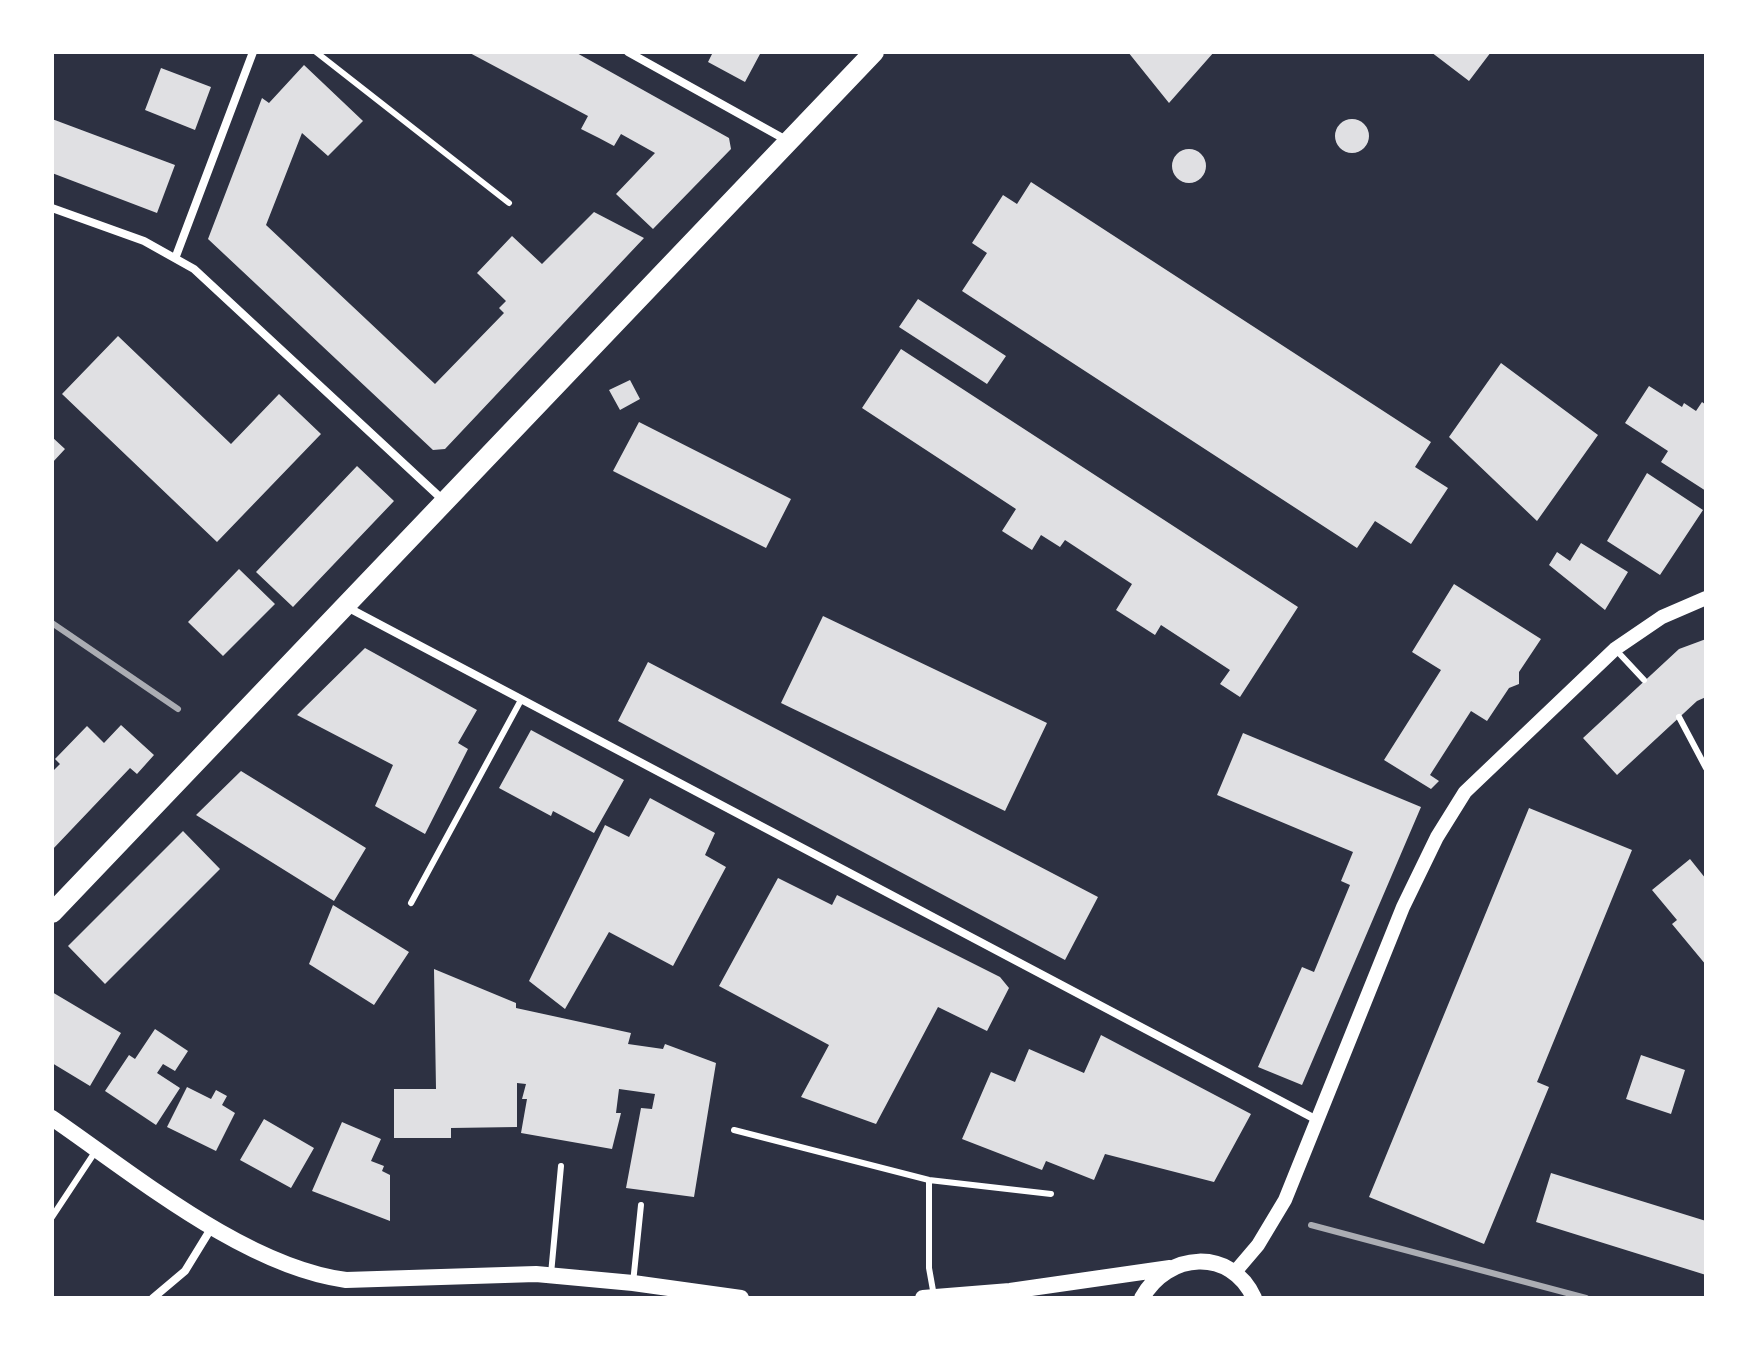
<!DOCTYPE html>
<style>
body{margin:0}
#map{position:relative;width:1758px;height:1350px;overflow:hidden;background:#2d3142;font-family:Roboto,sans-serif}
canvas{display:block}
.frame{position:absolute;inset:0;border:54px solid #fff;pointer-events:none}
</style>
<div id="map">
<canvas width="1758" height="1350"></canvas>
<div class="frame"></div>
</div>
<script>
const g = document.querySelector('canvas').getContext('2d');
g.lineJoin = 'round';
function fill(path, color) { g.fillStyle = color; g.fill(path, 'evenodd'); }
function stroke(path, color, width, dash) { g.strokeStyle = color; g.lineWidth = width; g.lineCap = dash ? 'butt' : 'round'; g.setLineDash(dash || []); g.stroke(path); }
const building = new Path2D(`
 M468 52H575L729 138 731 149 653 229 616 194 655 153 621 134 614 146 599 138 581 129 588 116Z
 M713 52H757L760 54 745 82 708 62Z
 M1128 52H1214L1169 103Z
 M1431 52H1491L1469 81Z
 M304 65 363 121 328 156 302 133 266 225 435 384 504 313 499 308 506 301 477 273 512 236 542 264 594 212 644 238 445 449 433 450 208 239 262 98 269 103Z
 M161 68 211 87 195 130 145 110Z
 M1335 136a17 17 0 1 1 34 0a17 17 0 1 1-34 0Z
 M52 119 175 165 157 213 52 173Z
 M1172 166a17 17 0 1 1 34 0a17 17 0 1 1-34 0Z
 M1031 182 1431 442 1415 467 1448 488 1411 544 1375 521 1357 548 962 291 987 253 972 243 1003 195 1017 204Z
 M918 299 1006 356 987 384 899 327Z
 M118 336 231 444 279 394 321 434 217 542 62 394Z
 M901 349 1298 607 1240 697 1220 684 1230 670 1161 625 1155 635 1116 610 1132 584 1065 540 1060 547 1041 535 1032 550 1002 531 1016 509 862 408Z
 M1501 363 1598 435 1537 521 1449 437Z
 M630 380 640 399 620 410 609 390Z
 M1649 386 1682 407 1684 403 1696 411 1702 402 1706 405V491L1661 462 1668 451 1625 423Z
 M639 422 791 499 766 548 613 471Z
 M52 437 65 449 52 463Z
 M357 466 394 501 293 607 256 572Z
 M1647 473 1703 510 1660 575 1607 541Z
 M1581 543 1628 572 1605 610 1549 565 1557 552 1570 561Z
 M239 569 275 604 223 656 188 622Z
 M1454 584 1541 639 1519 672V684L1509 688 1487 721 1471 711 1430 775 1439 781 1431 789 1384 760 1441 670 1412 652Z
 M823 616 1047 723 1005 811 781 703Z
 M1706 639V697L1697 701 1617 775 1583 738 1679 649Z
 M365 648 477 710 458 743 468 749 425 834 375 806 393 765 297 715Z
 M648 662 1098 897 1065 960 618 721Z
 M121 725 154 755 137 774 130 768 52 850V772L60 764 55 759 87 726 104 743Z
 M531 730 624 780 594 833 553 811 551 816 499 788Z
 M1243 733 1421 807 1302 1085 1258 1067 1302 967 1314 972 1350 885 1341 881 1353 852 1217 795Z
 M241 771 366 848 334 901 196 815Z
 M650 798 715 833 705 855 726 867 673 966 609 932 565 1009 529 981 605 825 629 837Z
 M1529 808 1632 850 1537 1082 1549 1087 1484 1244 1369 1197Z
 M183 831 220 869 105 984 68 946Z
 M1690 859 1706 879V965L1672 924 1677 920 1652 890Z
 M778 878 832 905 837 895 1000 977 1009 988 987 1031 938 1007 876 1124 801 1097 829 1045 719 986Z
 M333 905 409 952 374 1005 309 964Z
 M434 969 516 1003V1008L631 1033 628 1044 663 1049 665 1044 716 1063 694 1197 626 1188 641 1108 652 1109 655 1094 619 1089 616 1113H621L612 1149 521 1133 527 1099H522L526 1084 517 1083V1127L451 1128V1138H394V1089H436Z
 M52 992 121 1033 90 1086 52 1063Z
 M155 1029 188 1051 175 1071 163 1064 157 1073 180 1088 156 1125 105 1091 129 1055 135 1059Z
 M1101 1035 1251 1114 1214 1182 1105 1154 1094 1180 1046 1161 1042 1170 962 1139 991 1072 1015 1082 1029 1049 1084 1073Z
 M1641 1055 1685 1070 1671 1114 1626 1099Z
 M187 1087 211 1099 216 1090 227 1096 222 1105 235 1113 216 1151 167 1127Z
 M264 1119 314 1148 291 1188 240 1160Z
 M342 1122 381 1139 371 1161 384 1166 382 1171 390 1175V1221L312 1191Z
 M1551 1173 1706 1221V1275L1536 1222Z`);
const service = new Path2D(`
 M316 52 509 203
 M1616 650 1644 680
 M1679 717 1706 768
 M411 903 521 700
 M734 1130 929 1180 1051 1194
 M929 1180V1268L934 1296
 M52 1217 95 1152
 M551 1274 561 1166
 M633 1283 641 1205`);
const minor = new Path2D(`
 M628 52 788 141
 M52 208 144 241 194 269 443 500
 M176 256 253 52
 M345 606 1317 1120
 M153 1298 185 1271 212 1227`);
const tertiary = new Path2D(`
 M1235 1272 1258 1245 1285 1200 1403 907 1437 837 1465 792 1615 649 1662 617 1706 598`);
const secondary = new Path2D(`
 M52 1118C135 1175 246 1267 346 1280L536 1274 633 1283 741 1298
 M923 1298 1010 1291 1170 1268
 M1142 1298C1167 1252 1231 1247 1254 1298`);
const primary = new Path2D(`
 M52 913 874 52`);
const rail = new Path2D(`
 M52 623 178 709
 M1311 1225 1586 1298`);
fill(building, '#e0e0e3');
stroke(service, '#fff', 6);
stroke(minor, '#fff', 8);
stroke(tertiary, '#fff', 14);
stroke(secondary, '#fff', 16);
stroke(primary, '#fff', 20);
stroke(rail, '#abadb3', 6);
</script>
